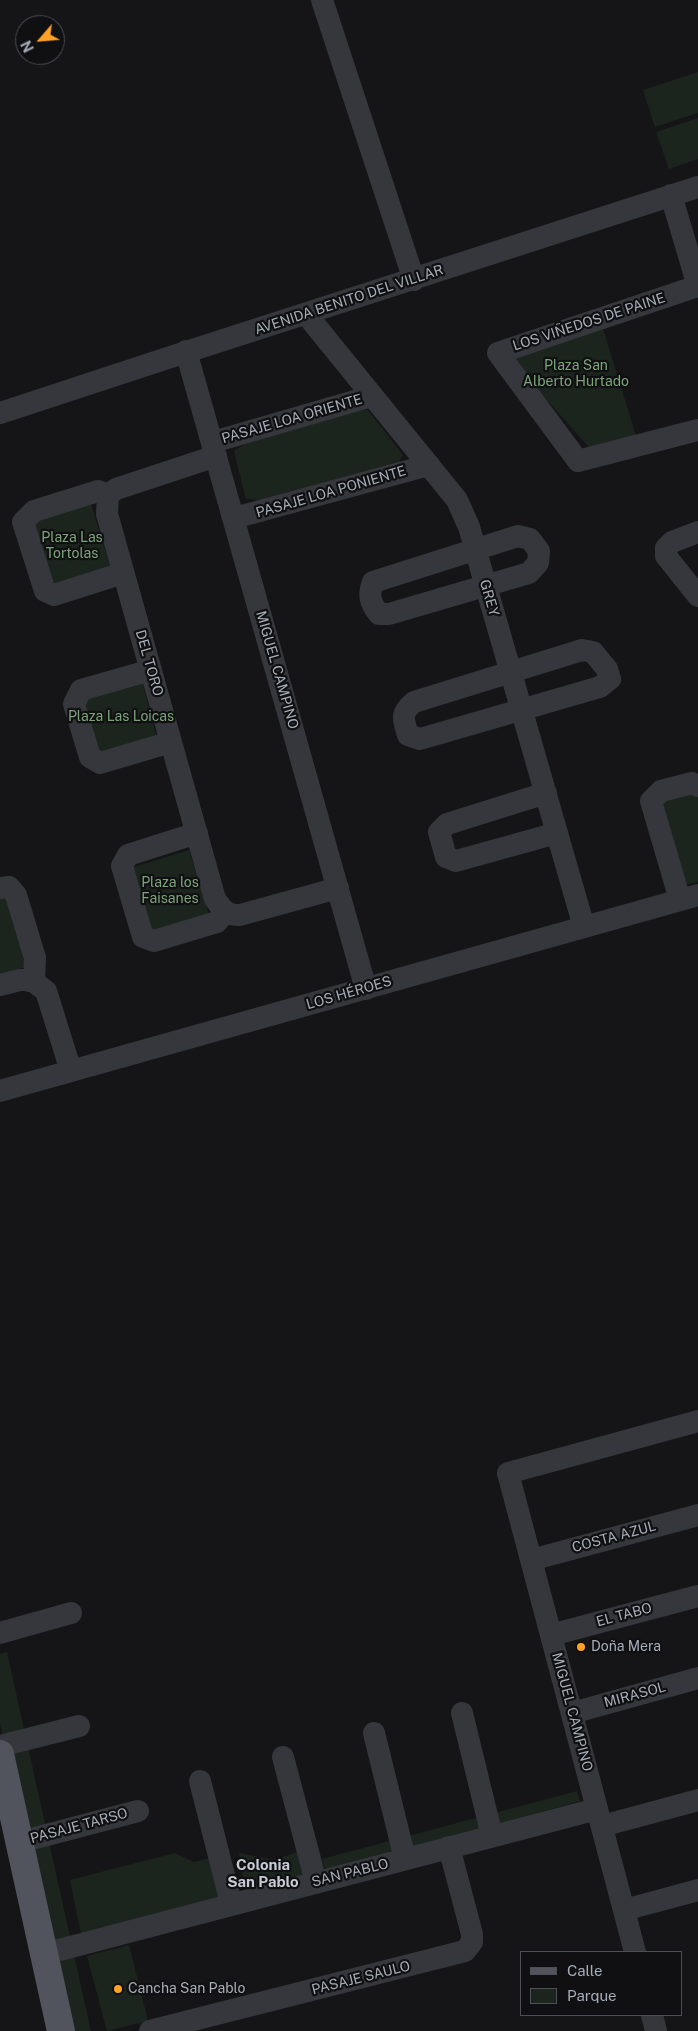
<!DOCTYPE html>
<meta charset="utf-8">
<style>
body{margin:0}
#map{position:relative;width:698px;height:2031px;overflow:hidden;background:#151517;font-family:"Public Sans",sans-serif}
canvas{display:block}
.legend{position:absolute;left:520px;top:1951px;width:162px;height:65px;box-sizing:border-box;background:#101012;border:1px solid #4c4f54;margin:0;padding:6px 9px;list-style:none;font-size:15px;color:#a5adb8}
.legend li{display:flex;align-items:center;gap:10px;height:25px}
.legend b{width:25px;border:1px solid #4c4f54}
.north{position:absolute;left:15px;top:15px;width:50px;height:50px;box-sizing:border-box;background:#101012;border:1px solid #4c4f54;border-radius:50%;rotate:243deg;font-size:14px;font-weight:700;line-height:20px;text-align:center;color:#a5adb8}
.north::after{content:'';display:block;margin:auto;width:18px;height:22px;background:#ffa225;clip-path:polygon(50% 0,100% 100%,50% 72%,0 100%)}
</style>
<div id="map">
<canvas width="698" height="2031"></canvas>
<ul class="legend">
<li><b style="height:6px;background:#51545c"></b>Calle</li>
<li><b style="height:14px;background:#1c251d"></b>Parque</li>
</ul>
<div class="north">N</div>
</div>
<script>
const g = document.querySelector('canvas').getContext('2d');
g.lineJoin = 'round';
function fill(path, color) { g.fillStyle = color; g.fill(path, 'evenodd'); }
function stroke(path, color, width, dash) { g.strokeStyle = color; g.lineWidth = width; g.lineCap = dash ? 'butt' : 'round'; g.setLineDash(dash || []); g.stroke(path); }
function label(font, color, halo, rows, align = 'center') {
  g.font = font + ' "Public Sans",sans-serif'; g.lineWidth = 4.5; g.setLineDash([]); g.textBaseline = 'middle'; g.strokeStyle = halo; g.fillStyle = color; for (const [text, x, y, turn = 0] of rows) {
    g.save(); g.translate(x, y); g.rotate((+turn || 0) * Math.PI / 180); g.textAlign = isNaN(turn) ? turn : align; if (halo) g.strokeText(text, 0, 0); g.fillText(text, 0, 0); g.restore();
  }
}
const green = new Path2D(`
 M698 72V113L655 127 643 90Z
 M698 118V159L669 169 656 132Z
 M601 322 637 439 594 453 505 353Z
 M368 410 403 455 399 462 259 500 246 499 234 451 245 444 358 411Z
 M91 504 111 569 53 587 33 522Z
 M142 681 157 738 99 754 84 697Z
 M690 792 698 796V882L686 885 663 803 668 798Z
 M189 850 209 915 152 933 131 868Z
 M0 894 11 896 26 967 0 975Z
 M7 1652 91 2031H70L0 1723V1654Z
 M577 1791 580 1801 326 1872 322 1859Z
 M302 1850 307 1876 246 1894 239 1853 276 1860Z
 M175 1853 194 1862 215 1857 226 1897 81 1934 70 1880Z
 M129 1945 148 2021 107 2031 87 1956Z`);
const minor = new Path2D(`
 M322 0 414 280
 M671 195 698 286
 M698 286 498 353 578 461 698 430
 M306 314 457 500 469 527 584 927
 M186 351 366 989
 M0 413C232 336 465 263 698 187
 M213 442 372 396
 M216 456 116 489 108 495 107 514 215 899C223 910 226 915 240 915L338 888
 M108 495 98 491 34 511 23 522 45 591 54 595 123 573
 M234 518 429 465
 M698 532 672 542 666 548V556L698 596
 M518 536 530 539 539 551 538 563 529 573 389 614H379C370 603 368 595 373 582Z
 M582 650 593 652 607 669 610 679 600 687 420 739 408 735C403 718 400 714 414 702Z
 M151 670 81 690 74 704 90 757 100 763 171 742
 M546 793 447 824 439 832 446 857 456 861 557 833
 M197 833 128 855 122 866 143 937 154 941 217 922 224 913
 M0 888 9 887 16 895 35 958 34 982
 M680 900 651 801 661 791 692 783 698 786
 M0 985 20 980H26L34 982 46 991 71 1071
 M0 1091 698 895
 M531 1560 698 1515
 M0 1633 71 1613
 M551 1635 698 1596
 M462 1713 492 1836
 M572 1713 698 1678
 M374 1733 405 1859
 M0 1746 79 1726
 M283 1757 316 1882
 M200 1781 231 1903
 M602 1826 698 1800
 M20 1842 138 1811
 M624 1910 698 1890
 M635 1952 508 1473 698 1421
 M44 1954 597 1809
 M652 2015 656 2031
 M150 2031 465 1951 472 1942V1934L449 1847`);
const major = new Path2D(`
 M0 1754 61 2031`);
const markers = [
 [581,1647,5,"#ffa225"],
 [118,1989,5,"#ffa225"]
];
const streetNames = [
 ["AVENIDA BENITO DEL VILLAR",349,300,-18],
 ["LOS VIÑEDOS DE PAINE",589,322,-18],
 ["PASAJE LOA ORIENTE",292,419,-16],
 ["PASAJE LOA PONIENTE",331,492,-16],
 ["GREY",489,598,74],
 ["DEL TORO",149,663,74],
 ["MIGUEL CAMPINO",277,670,74],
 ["LOS HÉROES",349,993,-16],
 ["COSTA AZUL",614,1537,-15],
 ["EL TABO",624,1615,-15],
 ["MIRASOL",635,1695,-15],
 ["MIGUEL CAMPINO",572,1712,75],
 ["PASAJE TARSO",79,1826,-15],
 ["SAN PABLO",350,1873,-14],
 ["PASAJE SAULO",361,1978,-14]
];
const parkNames = [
 ["Plaza San",576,366],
 ["Alberto Hurtado",576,382],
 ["Plaza Las",72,538],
 ["Tortolas",72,554],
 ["Plaza Las Loicas",121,717],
 ["Plaza los",170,883],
 ["Faisanes",170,899]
];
const poiNames = [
 ["Doña Mera",591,1647],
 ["Cancha San Pablo",128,1989]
];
const neighbourhoodNames = [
 ["Colonia",263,1865],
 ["San Pablo",263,1882]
];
fill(green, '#1c251d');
stroke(minor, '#35373c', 22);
stroke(major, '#51545c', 28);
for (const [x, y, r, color] of markers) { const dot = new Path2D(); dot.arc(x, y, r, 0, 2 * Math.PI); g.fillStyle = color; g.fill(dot); stroke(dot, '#101012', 2); }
label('14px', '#a5adb8', '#101012', streetNames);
label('14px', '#7ca57a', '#101012', parkNames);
label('14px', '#a5adb8', '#101012', poiNames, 'left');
label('bold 15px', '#c7cbd4', '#101012', neighbourhoodNames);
</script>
